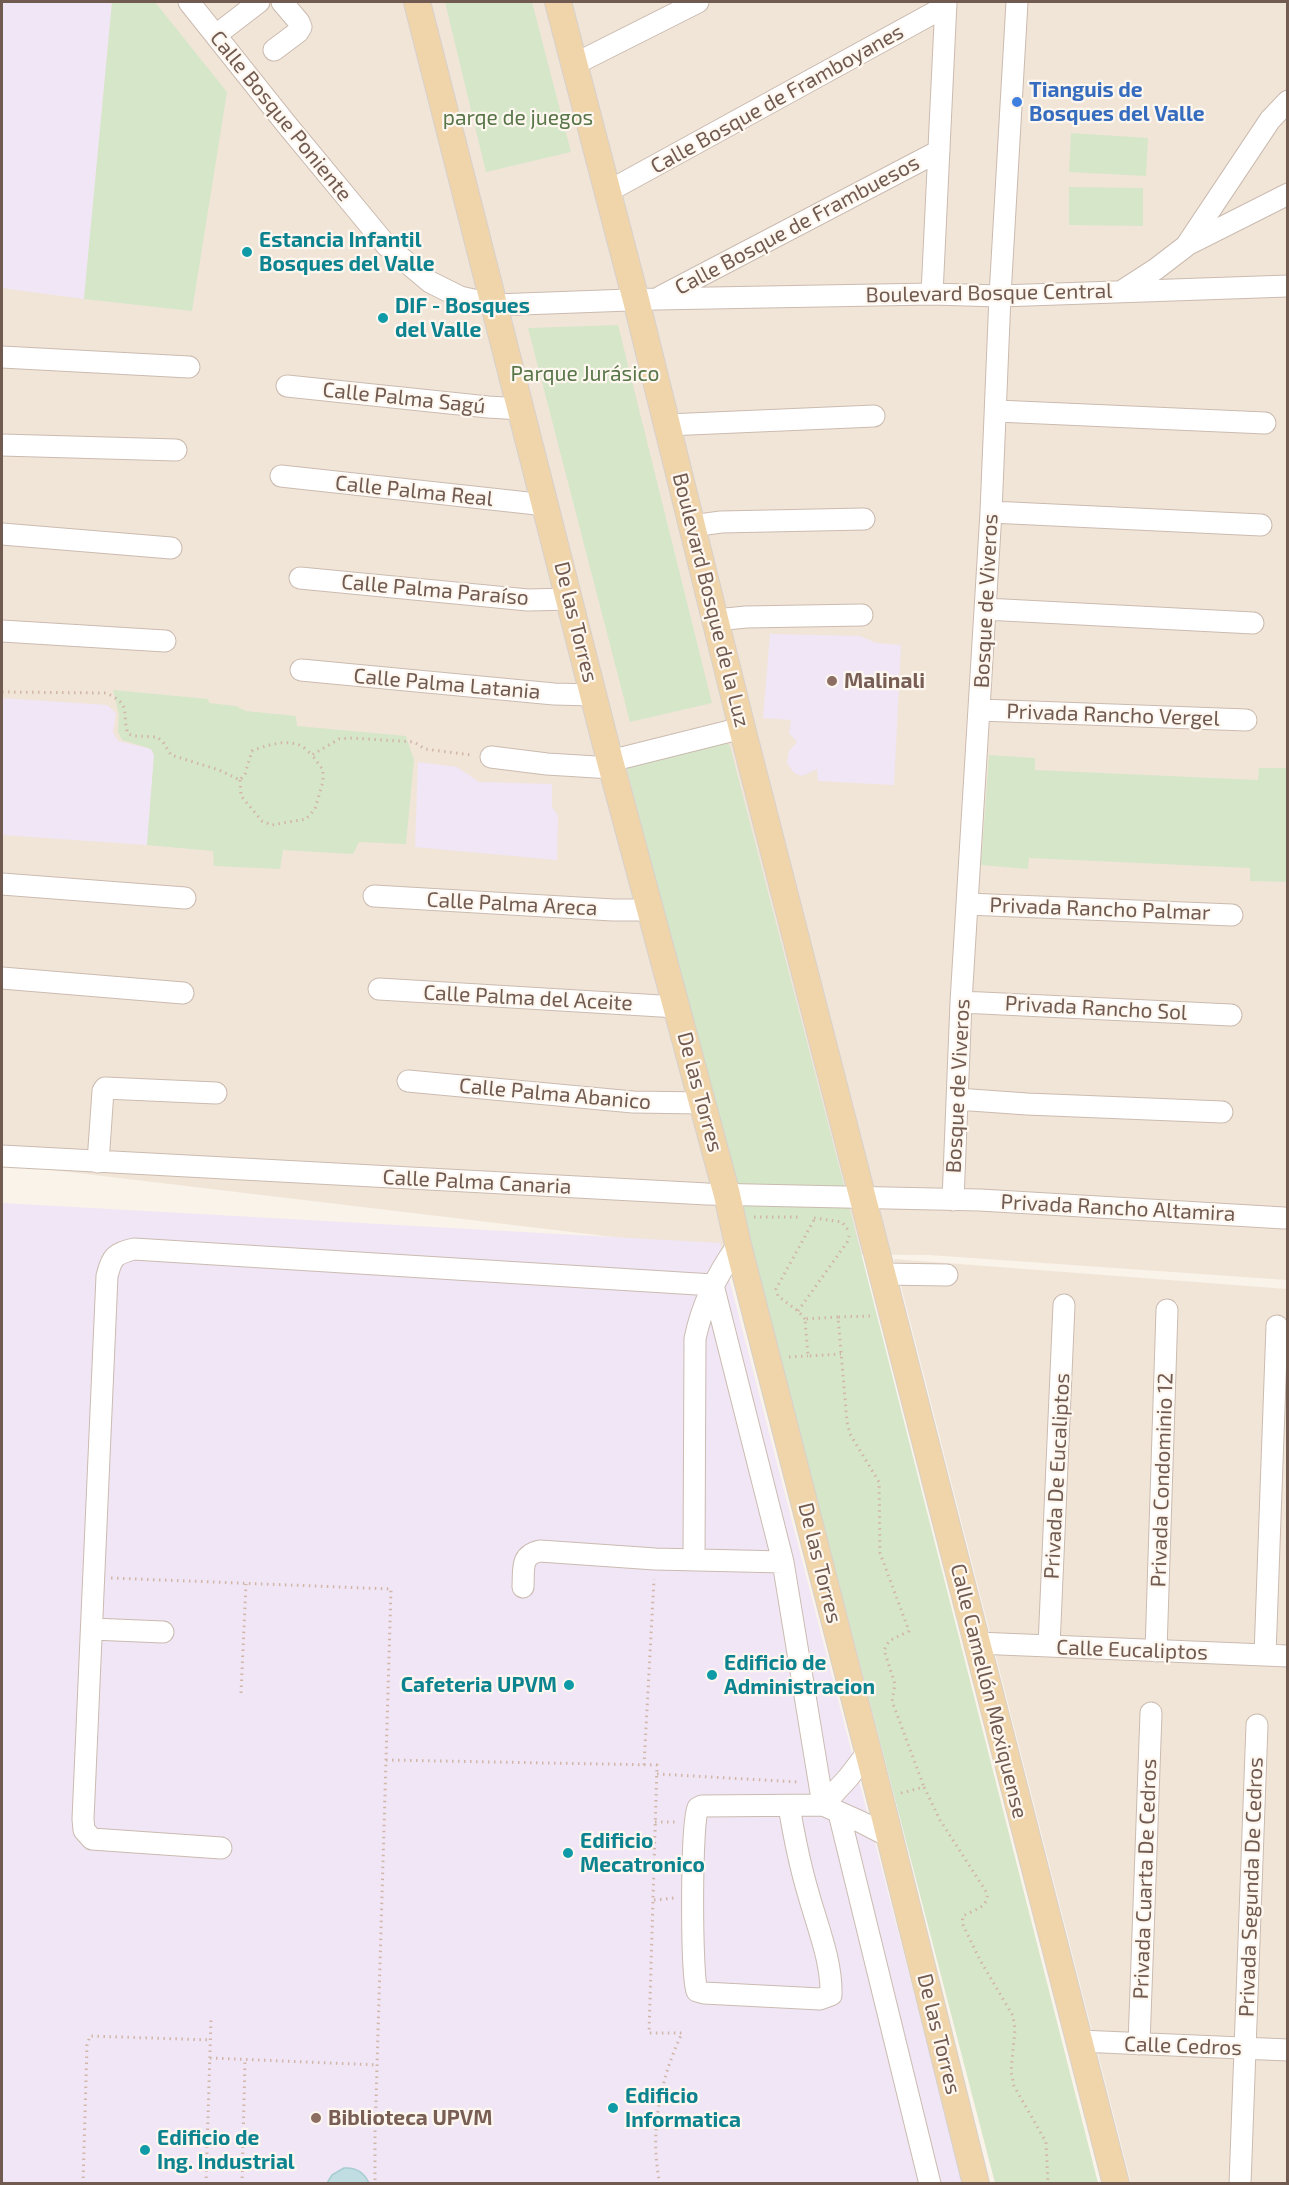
<!DOCTYPE html>
<meta charset="utf-8">
<style>
body{margin:0}
#map{position:relative;width:1289px;height:2185px;overflow:hidden;background:#faf3e9;font-family:"Exo 2",sans-serif}
canvas{display:block}
.frame{position:absolute;inset:0;border:3px solid #715a50;pointer-events:none}
</style>
<div id="map">
<canvas width="1289" height="2185"></canvas>
<div class="frame"></div>
</div>
<script>
const g = document.querySelector('canvas').getContext('2d');
g.lineJoin = 'round';
function fill(path, color) { g.fillStyle = color; g.fill(path, 'evenodd'); }
function stroke(path, color, width, dash) { g.strokeStyle = color; g.lineWidth = width; g.lineCap = dash ? 'butt' : 'round'; g.setLineDash(dash || []); g.stroke(path); }
function label(font, color, halo, rows, align = 'center') {
  g.font = font + ' "Exo 2",sans-serif'; g.lineWidth = 4.5; g.setLineDash([]); g.textBaseline = 'middle'; g.strokeStyle = halo; g.fillStyle = color; for (const [text, x, y, turn = 0] of rows) {
    g.save(); g.translate(x, y); g.rotate((+turn || 0) * Math.PI / 180); g.textAlign = isNaN(turn) ? turn : align; if (halo) g.strokeText(text, 0, 0); g.fillText(text, 0, 0); g.restore();
  }
}
const residential = new Path2D(`
 M2 2H1287V1280L929 1255 756 1254 2 1164Z
 M894 1259 1287 1289V2183H1131Z`);
const education = new Path2D(`
 M2 2H112L84 299 2 288Z
 M770 634 860 636 876 643 901 645 894 785 818 781 817 769 802 776 794 773 787 763 789 751 797 742 789 733 791 720 763 718Z
 M2 698 107 705 116 713 113 732 118 741 151 749 154 755 147 845 2 835Z
 M418 762 457 767 479 782 552 784V807L558 816 557 860 415 847Z
 M2 1203 720 1243 963 2183H2Z`);
const green = new Path2D(`
 M112 2H155L227 92 192 311 84 299Z
 M445 2H532L571 152 486 172Z
 M1071 133 1148 138 1146 176 1069 172Z
 M1069 187 1143 188V226L1069 225Z
 M618 325 712 703 630 722 528 328Z
 M113 690 208 699 209 703 236 706 246 711 296 716 297 726 406 736 414 760 406 844 359 842 353 854 283 850 280 869 214 866 213 851 147 845 154 755 151 749 122 740 118 732 119 715Z
 M724 739 730 746 845 1189 735 1185 626 765Z
 M989 755 1035 758V770L1258 780 1259 768H1287V882L1250 881V868L1029 858 1028 869 981 865Z
 M743 1202 849 1206 1098 2183H995L741 1207Z`);
const water = new Path2D(`
 M344 2168C356 2167 364 2172 369 2183H327L332 2175Z`);
const path = new Path2D(`
 M2 692 106 693C133 705 121 713 128 734L135 736 157 737 163 742 171 755 219 770 240 780 245 774 252 751C264 746 283 740 296 744 302 745 308 751 312 755L339 739 352 738 414 742 425 749 471 755
 M240 780 241 796 262 821 272 825 306 819 315 809 323 782V770L312 755
 M754 1217H798
 M814 1218 842 1222 848 1230
 M798 1311 848 1241 849 1236
 M870 1316 838 1317 847 1422 850 1434 879 1482 880 1553 909 1631 889 1641 884 1650 895 1684 892 1701 924 1787
 M838 1317 805 1319 808 1356 841 1354
 M805 1319 798 1311 778 1296 776 1289 815 1218
 M789 1357 808 1356
 M111 1578 391 1589 375 2135V2184
 M241 1693 246 1584
 M386 1760 657 1765 649 2033H682C660 2080 649 2132 660 2184
 M644 1765 654 1579
 M657 1774 799 1782
 M901 1793 924 1787 940 1820 987 1893C989 1907 974 1910 963 1916L962 1923 980 1960 1013 2016 1015 2030 1011 2071 1014 2086 1046 2142 1048 2184
 M655 1822H677
 M654 1900 674 1898
 M210 2058 378 2065
 M83 2184 87 2045 90 2036 211 2040
 M206 2184 211 2018
 M242 2184 245 2060`);
const minor = new Path2D(`
 M189 2 287 125 387 246 430 282 460 297 495 305 656 299 932 294 1000 296 1288 286
 M216 35 259 2
 M274 50 298 32 301 27 299 22 282 2
 M573 65 698 2
 M607 192 946 6
 M1189 244 1288 194
 M1122 291 1156 269 1186 246 1270 120 1288 101
 M932 294 946 2
 M660 297 939 151
 M2 357 189 367
 M287 386 488 407 522 409
 M997 411 1265 423
 M667 425 874 416
 M2 445 176 450
 M281 476 546 505
 M991 512 1261 525
 M692 526 721 522 864 519
 M2 534 171 548
 M300 578 528 600 570 599
 M985 609 1253 623
 M716 620 746 617 862 615
 M2 631 165 641
 M301 670 554 694 594 695
 M980 710 1246 720
 M491 757 547 764 612 768
 M610 761 742 728
 M2 884 185 898
 M374 896 613 910H650
 M967 904 1232 915
 M2 978 183 993
 M379 989 677 1007
 M961 1002 1231 1015
 M408 1081 633 1102 703 1103
 M957 1099 1027 1104 1222 1112
 M2 1156 707 1194 980 1200 1284 1218
 M98 1162 103 1091 105 1088 216 1093
 M953 1200 961 1002 991 512 1000 296 1017 2
 M883 1274 947 1275
 M713 1285 783 1562 823 1805
 M694 1560 695 1339C702 1304 717 1274 738 1245
 M523 1587C524 1569 520 1555 540 1551L655 1559 783 1562
 M92 1629 163 1632
 M977 1643 1288 1656
 M1049 1646 1064 1305
 M1156 1651 1167 1310
 M1265 1655 1277 1326
 M823 1805 848 1778 868 1752
 M789 1806C794 1836 800 1866 809 1896 818 1928 832 1962 831 1995L820 1999 704 1993 697 1991C691 1974 691 1819 698 1808L702 1806 823 1805 861 1822 890 1837
 M839 1813 930 2184
 M221 1848 92 1839 84 1830 83 1819 107 1276C112 1256 115 1254 134 1249L713 1285
 M1079 2041 1288 2050
 M1139 2044 1151 1713
 M1240 2184 1257 1725`);
const major = new Path2D(`
 M417 2 610 761 727 1195 738 1245 880 1798 976 2184
 M558 2 636 300 742 728 1116 2184`);
const markers = [
 [1017,102,6,"#3f7fe0"],
 [247,252,6,"#0f9aa8"],
 [383,318,6,"#0f9aa8"],
 [832,681,6,"#8d6e63"],
 [712,1675,6,"#0f9aa8"],
 [569,1685,6,"#0f9aa8"],
 [568,1853,6,"#0f9aa8"],
 [613,2108,6,"#0f9aa8"],
 [316,2118,6,"#8d6e63"],
 [145,2150,6,"#0f9aa8"]
];
const shopNames = [
 ["Tianguis de",1029,90],
 ["Bosques del Valle",1029,114]
];
const streetNames = [
 ["Calle Bosque de Framboyanes",777,99,-29],
 ["Calle Bosque Poniente",281,116,51],
 ["Calle Bosque de Frambuesos",797,225,-28],
 ["Boulevard Bosque Central",989,293,-1],
 ["Calle Palma Sagú",404,398,6],
 ["Calle Palma Real",414,491,6],
 ["Calle Palma Paraíso",435,590,5],
 ["Boulevard Bosque de la Luz",711,600,76],
 ["Bosque de Viveros",986,601,-87],
 ["De las Torres",576,622,76],
 ["Calle Palma Latania",447,684,5],
 ["Privada Rancho Vergel",1113,715,2],
 ["Calle Palma Areca",512,904,3],
 ["Privada Rancho Palmar",1100,909,2],
 ["Calle Palma del Aceite",528,998,3],
 ["Privada Rancho Sol",1096,1008,3],
 ["Bosque de Viveros",958,1086,-87],
 ["De las Torres",700,1092,75],
 ["Calle Palma Abanico",555,1094,5],
 ["Calle Palma Canaria",477,1182,3],
 ["Privada Rancho Altamira",1118,1208,3],
 ["Privada De Eucaliptos",1057,1476,-87],
 ["Privada Condominio 12",1162,1480,-88],
 ["De las Torres",820,1563,76],
 ["Calle Eucaliptos",1132,1650,2],
 ["Calle Camellón Mexiquense",989,1691,76],
 ["Privada Cuarta De Cedros",1145,1879,-88],
 ["Privada Segunda De Cedros",1251,1887,-88],
 ["De las Torres",939,2034,76],
 ["Calle Cedros",1183,2046,2]
];
const parkNames = [
 ["parqe de juegos",518,118],
 ["Parque Jurásico",585,374]
];
const cultureNames = [
 ["Estancia Infantil",259,240],
 ["Bosques del Valle",259,264],
 ["DIF - Bosques",395,306],
 ["del Valle",395,330],
 ["Edificio de",724,1663],
 ["Administracion",724,1687],
 ["Cafeteria UPVM",557,1685,"right"],
 ["Edificio",580,1841],
 ["Mecatronico",580,1865],
 ["Edificio",625,2096],
 ["Informatica",625,2120],
 ["Edificio de",157,2138],
 ["Ing. Industrial",157,2162]
];
const educationNames = [
 ["Malinali",844,681],
 ["Biblioteca UPVM",328,2118]
];
fill(residential, '#f1e5d8');
fill(education, '#f0e6f6');
fill(green, '#d6e6c9');
fill(water, '#c0dee1');
stroke(water, '#a7cdd2', 1.5);
stroke(minor, '#cbbbb0', 23);
stroke(major, '#d7d1ce', 28);
stroke(path, '#d1b6a7', 3, [1.5, 4.5]);
stroke(minor, '#fff', 21);
stroke(major, '#f0d4aa', 26);
for (const [x, y, r, color] of markers) { const dot = new Path2D(); dot.arc(x, y, r, 0, 2 * Math.PI); g.fillStyle = color; g.fill(dot); stroke(dot, '#fdf7ef', 2); }
label('bold 21px', '#366cbe', '#fdf7ef', shopNames, 'left');
label('21px', '#715a50', '#fdf7ef', streetNames);
label('21px', '#587649', '#fdf7ef', parkNames);
label('bold 21px', '#0d838f', '#fdf7ef', cultureNames, 'left');
label('bold 21px', '#785e54', '#fdf7ef', educationNames, 'left');
</script>
